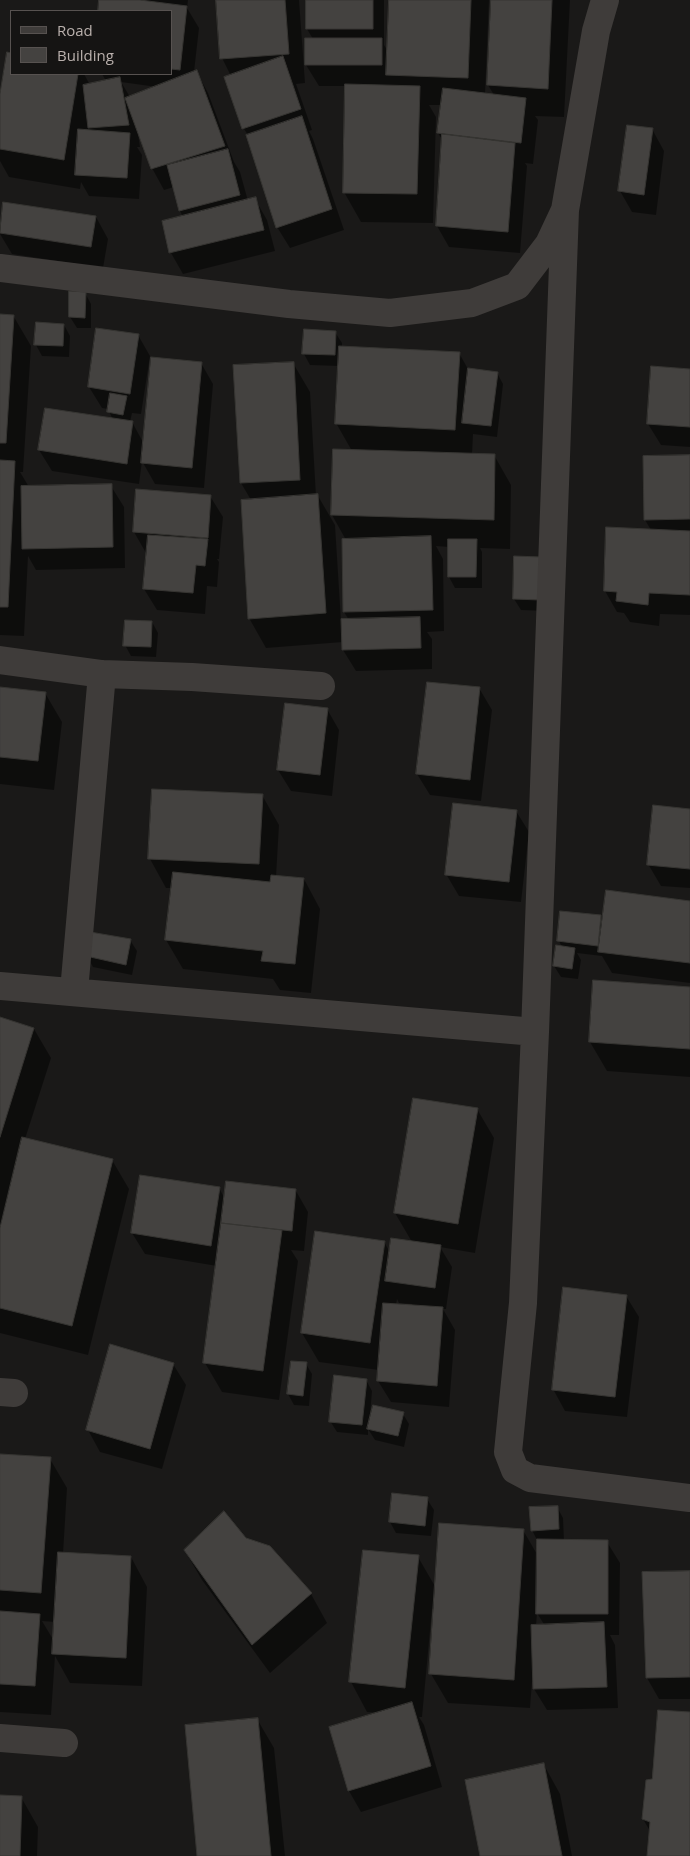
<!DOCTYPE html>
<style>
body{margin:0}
#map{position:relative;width:690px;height:1856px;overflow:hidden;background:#1a1918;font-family:"Open Sans",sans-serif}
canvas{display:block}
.legend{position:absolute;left:10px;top:10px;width:162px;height:65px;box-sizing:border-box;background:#151413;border:1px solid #575250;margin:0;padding:6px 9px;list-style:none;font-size:15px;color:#b9b0ac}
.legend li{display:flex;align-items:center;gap:10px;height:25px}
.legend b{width:25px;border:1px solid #575250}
</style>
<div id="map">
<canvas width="690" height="1856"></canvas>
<ul class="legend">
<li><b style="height:6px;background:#3f3c3a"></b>Road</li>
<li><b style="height:14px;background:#444240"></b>Building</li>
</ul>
</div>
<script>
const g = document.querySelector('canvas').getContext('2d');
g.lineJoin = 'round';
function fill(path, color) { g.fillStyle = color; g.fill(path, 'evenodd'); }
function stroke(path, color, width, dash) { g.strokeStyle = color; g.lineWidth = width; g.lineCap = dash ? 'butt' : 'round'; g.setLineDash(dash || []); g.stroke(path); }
const shadow = new Path2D(`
 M101 0H188L187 8 199 28 194 72 196 71 208 93 234 162 240 172 248 201 255 199 267 220 275 251 183 274 171 253 163 222 183 217 180 211 174 187 164 190 152 168 139 134H138L140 147H137L142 155 139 199 89 196 81 182 80 189 9 177 0 161V102L8 54H11V74H84L90 85 106 81 102 74H171V11H99ZM121 82 157 87 130 97Z
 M217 0H299L305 83 296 84 312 130 309 131 313 139 344 230 290 248 277 227 248 135 244 129 226 78 231 76 222 58Z
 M307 0H384V45L389 53 390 0H489L485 94 494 95 488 85 493 0H570L564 117 535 116 538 120 533 164 525 163 527 166 520 253 449 247 437 226 443 141 438 133 442 105H429L436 117 433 223 361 222 344 192 347 86H319L306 65 313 39 307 29Z
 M652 129 664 151 656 215 632 212 620 191Z
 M4 203 96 217 108 239 103 268 12 254 0 234Z
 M85 293 91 304V328H77L70 317Z
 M0 316 14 317 31 346 23 472H20L29 487 111 486 124 507 125 568 36 570 28 556 24 636 0 635Z
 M64 325 70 336 69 357 42 356 36 345Z
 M335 332 342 343V347L459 353 468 369 497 373 503 384 497 437 473 434 472 455H494L511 485 510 549 480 548 482 552V588H455L449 577V547L436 546 443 559 444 631 427 632 432 639V669L356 671 343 650V642L266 648 249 618 251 500 241 483 293 363 310 392 316 496H318L335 525 341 621 349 620 344 612 346 540 332 515 352 451 336 423 339 366 310 365 304 354Z
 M138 335 150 356 141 414 132 413 130 422H132L144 444 201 363 213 384 204 488 155 484 142 461 139 484 52 471 39 450 113 420 108 409 102 408 89 387Z
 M690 371V447L661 445 648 424Z
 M690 457V615L660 614 659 626 630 622 624 613 617 612 605 591 651 530 645 520Z
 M210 496 223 517 219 559H217L219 562 217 587 207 586 205 614 157 610 144 589 146 553 134 532Z
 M547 569 546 611 521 610 514 599Z
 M152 622 158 633 156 657 131 656 125 645Z
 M0 688 45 693 62 722 54 790 0 784Z
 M479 688 492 710 481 801 430 795 417 774Z
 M327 709 339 730 332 796 291 791 278 770Z
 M262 795 279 825 276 877 304 879 320 909 311 993 280 990 273 979 183 969 166 940 172 888H166L150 859Z
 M690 810V888L661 886 648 864Z
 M516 811 529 832 521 902 459 896 446 874Z
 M690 902V983L612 973 602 956 577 953 581 960 578 979 561 977 554 966 562 947 559 941 600 917 603 922Z
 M130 940 137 951 132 975 93 967 87 956Z
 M690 988V1077L607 1071 590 1042Z
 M0 1018 34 1029 51 1058 25 1139 112 1160 129 1189 88 1355 0 1333Z
 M477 1109 494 1138 475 1253 440 1247 452 1267 446 1309H443L455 1330 449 1407 391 1402 378 1381 379 1370 319 1362 302 1333 384 1242 391 1254 412 1242 395 1213ZM397 1299 399 1303 412 1304V1306L396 1305Z
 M219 1188 225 1199 296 1191 308 1212 304 1251 291 1250 298 1261 279 1400 222 1392 205 1363 217 1266 145 1254 132 1233Z
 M626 1296 639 1317 627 1417 565 1411 553 1389Z
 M173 1364 186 1385 162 1469 100 1452 88 1430Z
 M306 1364 312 1374 309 1406 294 1405 288 1394Z
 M366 1380 372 1391 370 1416 403 1414 409 1424 404 1447 375 1440 368 1429V1435L337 1432 330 1421Z
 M0 1455 50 1459 67 1488 63 1554 131 1557 147 1587 142 1686 70 1683 55 1656 51 1715 0 1712ZM42 1621 55 1622 54 1641Z
 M427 1499 434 1510 431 1536 396 1533 390 1522Z
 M557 1507 563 1518 564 1541 607 1542 620 1563 619 1635H610L615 1645 618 1708 547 1710 534 1689V1682H532L530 1708 448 1703 431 1674 435 1609H432L422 1717H419L424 1725 442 1787 361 1812 349 1791 381 1713 367 1712 351 1682 364 1551 418 1557 436 1588 523 1530 538 1556V1542L532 1530ZM537 1613 545 1626H536Z
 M245 1539 311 1594 327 1623 270 1673 202 1580 185 1551Z
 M690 1572V1699H659L647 1678 643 1574Z
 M690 1713V1856H648L650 1831 643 1819 654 1780Z
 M257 1719 274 1748 285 1856H199Z
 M544 1765 560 1794 572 1856H481Z
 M0 1797H21L38 1827 37 1856H0Z`);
const building = new Path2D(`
 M99 0H140L187 6 180 70 171 69V11H98Z
 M216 0H285L289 54 220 59Z
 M306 0H373V29H306Z
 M389 0H471L468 78 386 75Z
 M491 0H552L548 89 487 85Z
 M305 38H382V65H305Z
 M7 52 11 53V74H78L64 160 0 149V94Z
 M283 56 301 109 242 129 224 77Z
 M197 70 225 146 151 169 125 98Z
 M120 77 129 125 88 128 83 85Z
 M345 84 420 86 417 194 343 193Z
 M443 88 526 98 521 143 437 133Z
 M302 116 332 209 276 228 246 135Z
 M627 125 653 128 644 195 618 191Z
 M78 129 130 133 127 178 75 175Z
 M442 134 515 143 508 232 436 226Z
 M228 149 240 195 179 211 167 165Z
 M256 197 264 230 169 253 162 221Z
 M3 202 96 216 91 247 0 233Z
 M69 291 86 292 85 318 69 317Z
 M0 314 14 315 6 443H0Z
 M36 322 64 324 63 346 34 345Z
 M96 328 139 334 130 394 88 387Z
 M304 329 336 331 335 355 302 354Z
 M339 346 460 352 455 430 335 424Z
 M151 357 202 362 192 468 141 463Z
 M294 362 300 480 240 483 233 365Z
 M651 366 690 369V427L647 424Z
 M468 368 498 372 491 426 462 423Z
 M110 393 127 396 123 415 107 412Z
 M45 408 133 421 127 464 38 450Z
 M333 449 495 454 494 520 331 515Z
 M690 455V519L644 520 643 456Z
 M0 460 15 461 8 607H0Z
 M112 484 113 547 22 549 21 486Z
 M136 489 211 495 208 538 133 532Z
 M318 494 326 613 248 619 241 500Z
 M606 527 690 531V595L649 593 648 605 616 601 617 592 604 591Z
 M148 535 208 539 205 566 196 565 193 593 143 589Z
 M431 536 433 610 343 612 342 539Z
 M448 539H477L476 577H448Z
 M514 556 541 557V600L513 599Z
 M420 617 421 648 342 650 341 619Z
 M125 620 152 621 151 647 123 646Z
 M427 682 480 687 470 780 416 774Z
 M0 687 46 692 38 761 0 757Z
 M285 703 328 708 320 775 277 770Z
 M152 789 263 794 259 864 148 859Z
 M453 803 517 810 509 882 445 875Z
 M653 805 690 809V869L647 865Z
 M173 872 270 882 271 875 304 878 295 964 261 961 263 951 165 940Z
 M606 890 690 901V963L598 952Z
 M560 911 601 915 598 946 557 941Z
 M90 932 131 939 126 965 86 956Z
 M556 945 575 948 572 969 553 966Z
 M593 980 690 987V1049L589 1042Z
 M0 1017 34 1028 0 1137Z
 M413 1098 478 1108 458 1224 394 1213Z
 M22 1137 113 1159 72 1326 0 1308V1228Z
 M140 1175 220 1187 211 1246 131 1233Z
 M226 1181 296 1189 292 1231 221 1223Z
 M221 1223 282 1230 263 1371 203 1363Z
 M315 1231 385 1241 370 1343 301 1333Z
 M391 1238 441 1245 435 1288 385 1281Z
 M563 1287 627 1295 615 1397 552 1390Z
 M383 1303 443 1307 437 1386 377 1381Z
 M110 1344 174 1363 150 1449 86 1430Z
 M291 1361 307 1362 303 1396 287 1394Z
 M334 1375 367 1379 362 1425 329 1422Z
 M373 1405 404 1412 398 1436 367 1429Z
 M0 1454 51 1457 41 1593 0 1590Z
 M392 1493 428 1497 425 1526 389 1522Z
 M558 1506 559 1529 531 1531 529 1507Z
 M224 1511 246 1538 270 1546 312 1593 252 1645 184 1550Z
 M439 1523 524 1529 514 1680 429 1674Z
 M537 1539 608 1540V1614H536Z
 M363 1550 419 1555 405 1688 349 1682Z
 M58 1552 131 1556 126 1658 52 1654Z
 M690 1571V1677L646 1678 642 1572Z
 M0 1611 40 1614 35 1686 0 1684Z
 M604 1622 607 1687 533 1689 531 1625Z
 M412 1702 431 1766 348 1791 329 1727Z
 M658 1710 690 1712V1856H647L650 1822 642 1819 646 1780 652 1779Z
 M258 1718 271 1856H197L185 1725Z
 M544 1763 562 1856H480L465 1780Z
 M0 1795 22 1796 20 1856H0Z`);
const minor = new Path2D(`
 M565 210 535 1032 523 1303 508 1452 515 1470 530 1478 690 1498
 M0 268 289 304 390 313 472 303 517 286 549 244 565 210 596 31 605 0
 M0 660 102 674 192 677 321 686
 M0 986 535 1032
 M74 991 102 674
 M0 1392 14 1393
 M0 1738 64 1743`);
fill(shadow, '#0007');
fill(building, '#444240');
stroke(building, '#363532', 1);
stroke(minor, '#3f3c3a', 28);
</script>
